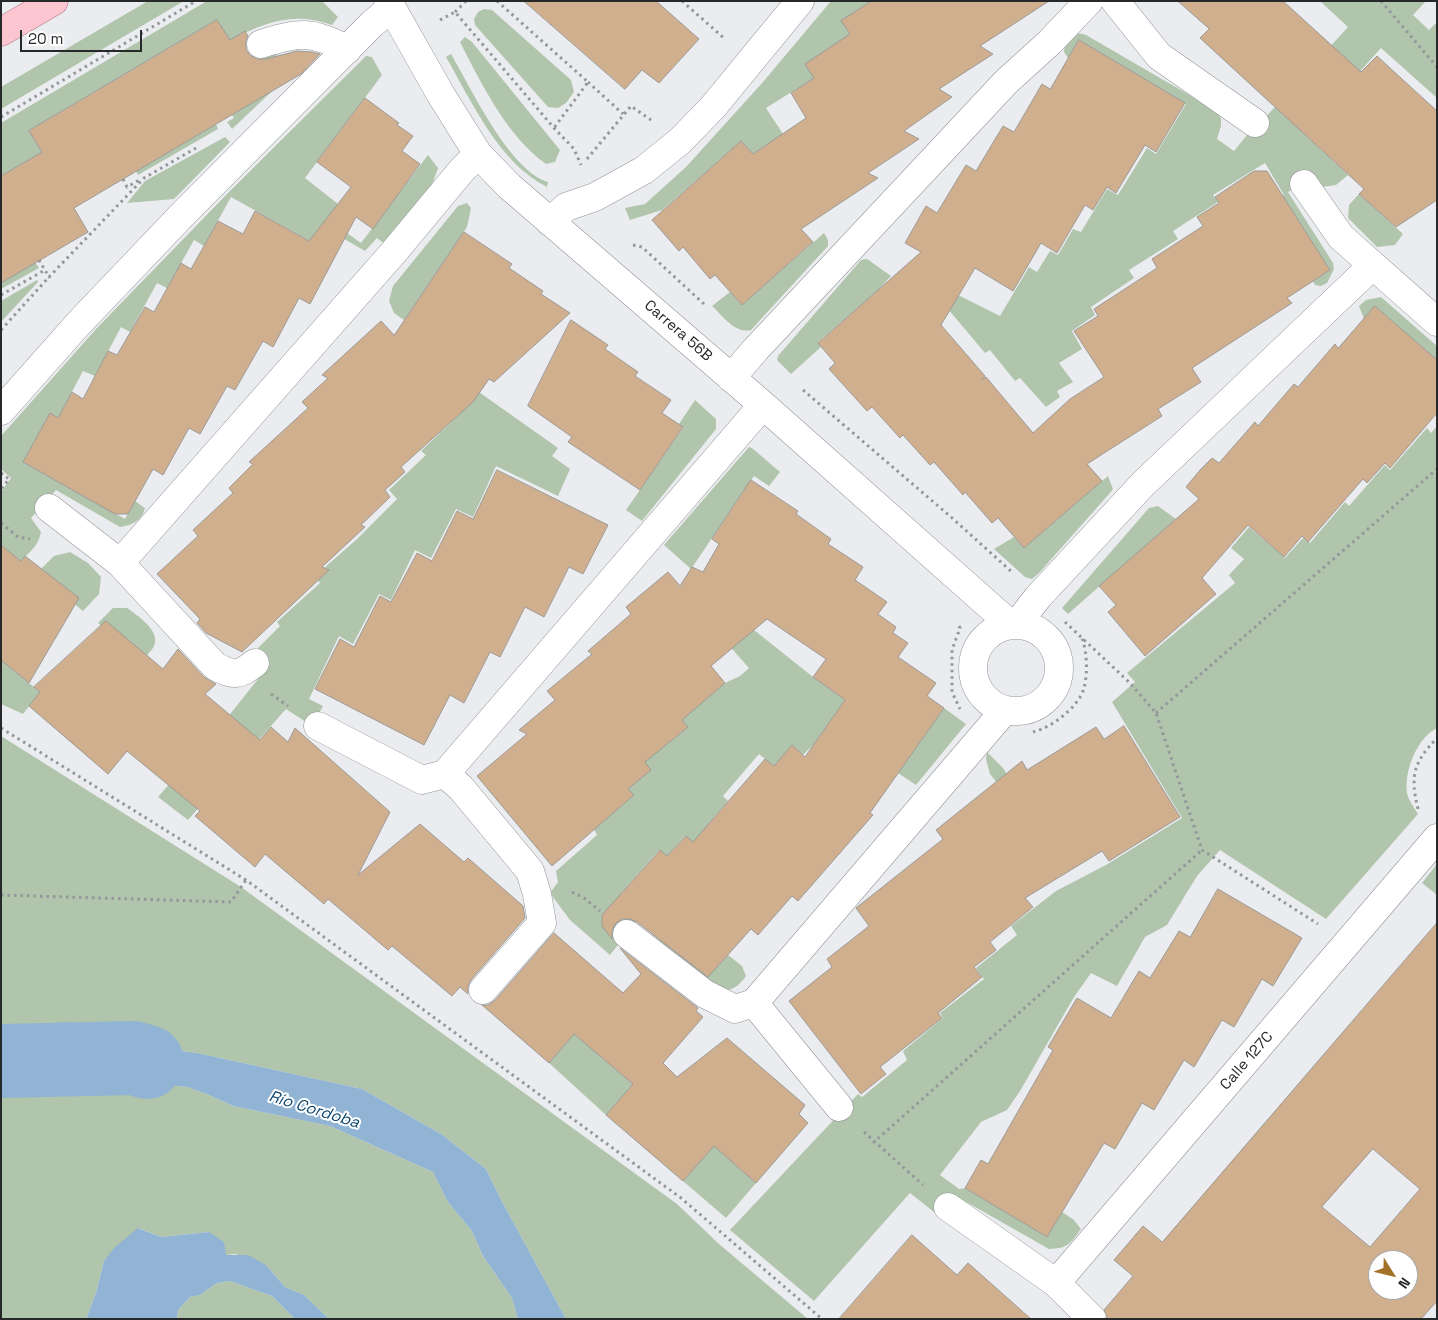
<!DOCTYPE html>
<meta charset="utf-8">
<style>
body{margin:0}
#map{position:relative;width:1438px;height:1320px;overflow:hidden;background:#ebecef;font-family:"Space Grotesk",sans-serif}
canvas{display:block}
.frame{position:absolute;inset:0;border:2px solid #272829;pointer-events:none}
.north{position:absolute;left:1368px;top:1250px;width:50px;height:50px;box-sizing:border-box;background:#fff;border:1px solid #a9a9a9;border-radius:50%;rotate:126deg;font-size:14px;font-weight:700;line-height:20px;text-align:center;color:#272829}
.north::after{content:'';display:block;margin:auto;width:18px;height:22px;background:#a47128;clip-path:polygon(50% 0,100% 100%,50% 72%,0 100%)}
.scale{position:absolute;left:20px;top:30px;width:122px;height:22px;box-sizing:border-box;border:2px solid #272829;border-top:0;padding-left:6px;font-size:15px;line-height:18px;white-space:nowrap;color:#272829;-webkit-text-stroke:4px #fff;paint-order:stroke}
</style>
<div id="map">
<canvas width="1438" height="1320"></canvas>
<div class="frame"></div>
<div class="north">N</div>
<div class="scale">20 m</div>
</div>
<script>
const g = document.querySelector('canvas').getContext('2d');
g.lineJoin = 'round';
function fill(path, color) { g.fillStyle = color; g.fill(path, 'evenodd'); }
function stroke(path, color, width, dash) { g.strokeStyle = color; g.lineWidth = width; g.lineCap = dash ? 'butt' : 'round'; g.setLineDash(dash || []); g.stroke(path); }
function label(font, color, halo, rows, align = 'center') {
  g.font = font + ' "Space Grotesk",sans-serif'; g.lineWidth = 4; g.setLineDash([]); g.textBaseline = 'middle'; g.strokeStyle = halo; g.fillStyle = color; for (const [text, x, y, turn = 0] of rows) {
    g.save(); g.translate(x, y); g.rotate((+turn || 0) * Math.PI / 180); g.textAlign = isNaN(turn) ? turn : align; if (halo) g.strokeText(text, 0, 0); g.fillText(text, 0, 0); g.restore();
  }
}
const green = new Path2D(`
 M148 1H184L1 109V87Z
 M207 1H322L338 17 332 25C292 11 265 23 230 40L217 20 29 131 42 152 1 176V123Z
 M831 1H872L842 21 850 34 814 78 766 108 783 134 769 172 741 141 662 210 630 220 625 208 645 204 686 167 763 82Z
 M1320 1H1426L1413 15 1429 30 1437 22V98L1381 48 1304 134 1348 175 1336 185 1322 187 1314 176 1288 192 1333 263 1334 269 1327 283 1321 286 1315 285 1313 281 1330 270 1282 195H1284L1265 163 1213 195 1218 202 1173 231 1178 239 1129 270 1134 278 1091 307 1095 315 1072 331 1082 349 1059 363 1073 382 1057 391 1060 397 1046 407 1020 378 1015 381 990 350 985 353 948 309 956 294 1000 316 1029 267 1037 272 1050 251 1058 255 1073 229 1081 232 1107 189 1118 195 1147 148 1156 154 1186 104 1079 40 1068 58 1064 52 1065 45 1078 33 1086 35 1191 96 1218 113 1221 119V126L1217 139 1234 151 1247 135 1264 119 1348 27Z
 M484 9 492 10 571 80 574 92 566 103 558 108 548 107 475 25 474 19 478 12Z
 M465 37 472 42 560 150 555 162 546 164C507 136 482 85 460 42Z
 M283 50 272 59 286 78 232 129 227 122 234 118 232 115 266 94 263 61 260 57 271 52Z
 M451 54C471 88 509 170 548 182L547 187C499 163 472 102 446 57Z
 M366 56 372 57 382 75 305 178 338 204 327 219 361 243 428 155 438 168 431 188 386 245 377 238 365 251 327 229 317 245 231 197 204 246 194 240 167 288 157 283 130 332 121 327 95 376 83 371 58 418 50 414 23 462 125 519 135 501 145 508C142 521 132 525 120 527L56 490 31 518 41 532C38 547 31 550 21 561L1 545V492L11 478 1 469V436L96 329 228 193Z
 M216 124 218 129 138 175 136 171Z
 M225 137 230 142 174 199 127 203 145 181Z
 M1359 194 1403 234 1395 245 1377 247 1348 218 1349 205Z
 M467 203 471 208 467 227 404 320 394 313 389 301 393 286 458 206Z
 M824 233 828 240V246L751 330C735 334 723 316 712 306L730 292 742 305Z
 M867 259 891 276 877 291 818 342 821 347 791 374 777 360 778 356 861 260Z
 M35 262 39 268 1 289V283Z
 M37 280 38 282 1 322V301Z
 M1381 297 1437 346V360L1375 306 1364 319 1359 306 1366 300Z
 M462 380 558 448 552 456 570 469 558 496 496 466 473 517 456 509 431 558 415 550 391 600 379 594 353 644 339 636 309 699 323 706 312 726 286 709 188 820 158 797 231 713 270 664 254 652 280 626 277 622 320 583 315 576 356 540 397 499 389 490 426 455 421 451 463 411Z
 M695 400 716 419V429L642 521 626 510 683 428 679 424Z
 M1437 426V728C1417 738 1404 771 1407 793 1408 799 1414 808 1418 814L1326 919 1220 850 1197 876 1167 925 1145 937 1117 986 1091 973 1074 997 1020 1091 1007 1110 981 1122 940 1175 959 1189 965 1188 1047 1237 1062 1212 1074 1220 1081 1229C1069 1245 1068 1248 1049 1249L954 1195 939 1216 910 1193 814 1301 730 1230 858 1094 862 1097 907 1060 903 1051 943 1018 940 1013 984 979 976 968 1017 935 1011 926 1056 891 1106 865 1182 818 1112 702 1135 682 1127 673 1235 583 1229 575 1244 559 1231 548 1249 527 1285 558 1303 538 1310 543 1345 502 1349 506 1385 465 1390 470 1427 428 1431 433Z
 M749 447 752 448 780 472 769 486 754 476 691 569 664 545Z
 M1108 476 1113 489 1109 494 1039 573 1032 579 1025 577 994 549 1014 537 1024 548Z
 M1158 506 1176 519 1068 614 1062 608 1149 508Z
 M70 552 88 563 101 577 99 594 83 611 37 573 54 556Z
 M113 608H127C138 616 163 632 153 648 150 652 146 656 143 660L98 623Z
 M749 626 813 677 845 700 814 744 803 755 792 745 774 766 759 754 723 796 728 801 709 823 724 837 708 855 685 836 667 856 659 850 622 892 713 971 728 955 742 966 746 976C741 983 734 991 724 990 708 988 653 934 637 920L610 955 570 920 550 893 558 882 556 871 597 835 594 829 633 796 628 789 651 770 629 742 667 744 688 727 671 707 704 701 725 683 740 676 749 668 718 633Z
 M1 660 40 692 23 714 1 704Z
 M944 708 966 724 916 785 898 773Z
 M1 736 241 887 677 1204 719 1244 808 1319H566L500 1198 486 1169 441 1134 362 1089 197 1053 119 1043 95 1034 36 1039 41 1050 68 1074 102 1073 129 1080 187 1087 207 1094 233 1106 330 1126 433 1172 448 1202 472 1231 483 1256 512 1298 518 1319H329L304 1295 285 1287 266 1265 235 1254 226 1255 209 1232 161 1237 139 1228 104 1261 96 1293 86 1319H1Z
 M987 752 1003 768 1067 872 990 774 986 759Z
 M1437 864V895L1422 883Z
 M574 1034 633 1084 606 1115 549 1063Z
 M714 1146 756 1183 726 1218 683 1181Z
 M230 1281 272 1296 295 1319H177L178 1310 190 1297 200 1295 217 1283Z`);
const water = new Path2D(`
 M70 1022 119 1043 197 1053 362 1089 441 1134 486 1169 500 1198 566 1319H518L512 1298 483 1256 472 1231 448 1202 433 1172 330 1126 233 1106 207 1094 187 1087 129 1080 102 1073 68 1074 50 1070 36 1039 37 1024Z
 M138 1228 161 1237 209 1232 224 1242 226 1255H248L266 1265 285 1287 304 1295 329 1319H295L272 1296 230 1281 217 1283 200 1295 190 1297 178 1310 177 1319H86L96 1293 104 1261 114 1248Z`);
const river = new Path2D(`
 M1 1061 134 1058 147 1062`);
const building = new Path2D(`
 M524 1H656L699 39 659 83 642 70 625 89Z
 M872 1H1049L980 46 993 54 939 89 952 97 904 131 919 139 868 173 878 178 801 229 813 242 742 305 715 275 710 279 683 247 679 251 652 220 741 141 753 154 806 118 791 93 814 78 805 64 850 34 841 21Z
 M1178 1H1283L1361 72 1377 56 1437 111V200L1396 227 1359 194 1364 189 1200 38 1209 29Z
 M217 20 230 40 245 31 248 36 246 41V49L250 55 257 59H266L297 51 311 52 320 54 301 74 74 208 88 232 1 283V176L42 152 29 131Z
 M1079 40 1185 103 1156 152 1145 145 1116 193 1107 187 1093 210 1085 205 1057 253 1041 243 1013 291 975 268 941 325 985 376 982 380 986 377 1033 433 1070 399 1104 377 1074 331 1098 316 1094 309 1157 268 1152 259 1203 226 1197 217 1219 203 1215 197 1254 171H1267L1330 270 1287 298 1292 303 1192 368 1201 382 1158 409 1162 416 1087 464 1102 481 1024 548 998 518 992 523 965 492 963 495 934 462 930 465 903 435 900 438 872 407 867 411 829 369 835 363 818 343 921 252 905 243 926 206 937 213 966 165 976 171 1003 126 1014 132 1042 84 1050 89Z
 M365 98 399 123 397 125 413 136 402 151 420 164 373 229 356 217 310 304 299 298 273 347 263 341 235 390 227 386 200 434 189 428 163 475 153 469 128 514H115L23 462 50 413 58 418 72 392 83 399 108 351 117 355 145 307 154 312 181 263 191 269 218 221 243 234 255 211 309 241 351 187 317 162Z
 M464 232 512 264 509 268 543 291 541 294 570 313 494 382 489 379 473 402 401 467 405 472 385 490 390 497 361 525 365 527 322 567 329 570 242 652 206 633 197 623 200 619 157 574 198 536 193 530 233 493 229 488 253 464 249 462 308 408 302 402 328 378 322 375 381 321 394 335Z
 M1375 306 1437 360V413L1390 468 1385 463 1367 483 1363 479 1308 542 1302 536 1284 557 1248 525 1202 578 1216 594 1145 656 1108 612 1116 605 1099 586 1199 499 1186 487 1200 470 1212 458 1219 463 1255 422 1258 426 1294 384 1298 387 1335 344 1338 348Z
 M571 320 608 345 605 349 638 372 635 376 671 400 662 413 683 427 640 490 568 442 572 437 528 406Z
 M497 470 608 525 583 574 569 567 544 617 525 607 500 657 490 652 464 703 450 695 424 745 315 689 340 639 354 647 380 596 391 602 417 553 432 561 457 511 473 519Z
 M751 480 798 511 796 514 831 539 828 544 863 567 855 580 887 602 878 614 896 627 893 633 908 643 898 657 936 683 927 696 944 708 870 813 873 815 798 901 792 896 758 935 751 929 708 977 637 922 630 919H622L615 924 612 931V939L602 926V915L660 850 667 856 686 836 693 842 765 759 774 766 792 745 805 757 845 700 813 677 826 659 767 619 711 666 725 683 682 720 688 727 645 762 651 770 628 789 634 795 552 866 477 776 527 734 519 730 555 700 547 691 592 654 588 651 631 614 626 607 668 572 680 586 692 567 703 572 719 544 712 539Z
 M1 545 21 561 25 556 79 598 29 683 1 660Z
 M106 621 163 669 178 649 204 677 216 684 205 694 260 740 271 727 288 742 295 728 390 812 358 875 420 824 464 862 468 858 523 906 525 918 471 980 468 986V994L460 987 452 996 392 946 388 950 328 899 324 904 265 854 255 867 195 816 200 811 127 751 108 774 29 706 40 692 34 687Z
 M1124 726 1180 817 1109 861 1102 851 1025 898 1033 907 990 942 996 950 974 967 982 977 938 1013 942 1018 880 1067 886 1074 861 1094 789 1001 832 967 827 959 869 926 856 908 943 839 936 830 1022 761 1027 770 1096 727 1104 739Z
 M1218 889 1302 938 1273 986 1262 979 1234 1027 1222 1020 1194 1067 1184 1060 1154 1110 1142 1103 1115 1149 1104 1143 1047 1237 965 1188 981 1160 988 1164 1053 1050 1048 1047 1077 998 1111 1018 1139 971 1150 978 1179 931 1190 937Z
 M1437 923V1301L1421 1319H1107L1104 1310 1133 1276 1114 1260 1143 1226 1162 1242ZM1373 1149 1420 1189 1370 1247 1322 1207ZM1378 1260H1408V1290H1378Z
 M554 933 623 993 641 974 620 948 698 1008 696 1011 703 1017 663 1063 677 1077 727 1038 805 1105 799 1114 808 1123 756 1183 714 1146 683 1181 606 1115 633 1084 574 1034 549 1063 482 1005H488L495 1000Z
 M912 1235 957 1275 968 1263 1031 1319H839Z`);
const path = new Path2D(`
 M497 1 588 82 554 128
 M682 1 725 39
 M1381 1 1437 67
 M455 12 466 1
 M440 20 455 12 554 128 574 149 581 165
 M588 82 623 114
 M1 117 196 1
 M587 159 631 106 651 120
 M123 179 127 187 141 179
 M633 245 642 247 704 304
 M39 260 49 277 144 178 196 148
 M1 295 45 270
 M1 330 49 277
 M803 390 951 517 1013 573
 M1 473 9 479 1 489
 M1 523 18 537 30 539
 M1065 622 1130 683 1156 713 1202 850 1318 924
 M959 626 960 628 952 650V692L960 709
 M271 694 288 706
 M1156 713 1437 469
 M1 728 246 880 681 1198 822 1319
 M1033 732C1051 728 1079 707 1084 688 1088 673 1087 652 1082 638
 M1418 809C1410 776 1413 763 1437 738
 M572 892 584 898 600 911
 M1 895 231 902 246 880
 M864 1132 923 1185
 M873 1143 1202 850`);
const minor = new Path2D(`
 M388 1 441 95 478 154 509 186 763 405 1011 625
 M1115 1 1159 56 1255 123
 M261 44C297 32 313 30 347 50
 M1304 184 1341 237 1437 322
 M550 222 566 207 595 197 644 170 680 141 713 107 800 1
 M731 378 756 349 1006 82 1050 42 1089 1
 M1 411 79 323 182 215 372 24 391 8
 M49 508 120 563 215 666C234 676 238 676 255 663
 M120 563 393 253 462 170 478 154
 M1017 624 1038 597 1143 484 1372 266
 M973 668a43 43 0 1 1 86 0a43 43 0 1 1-86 0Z
 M318 726 422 780 445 774 763 405
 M445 774 461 788 530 871 537 894 542 923 483 990
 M627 934 705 994 735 1009 754 1003 1005 710
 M754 1003 839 1107
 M948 1207 1056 1283 1092 1319
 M1056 1283 1437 838`);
const major = new Path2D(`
 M1 32 54 1`);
const streetNames = [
 ["Carrera 56B",678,331,41],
 ["Calle 127C",1247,1061,-49]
];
const waterNames = [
 ["Río Cordoba",314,1110,17]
];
fill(green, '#b0c5ac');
fill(water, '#91b4d4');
stroke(river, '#91b4d4', 74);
fill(building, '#cfaf8d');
stroke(building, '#9c9a98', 1);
stroke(minor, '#929496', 29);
stroke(major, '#b17581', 29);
stroke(path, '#959699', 3, [2.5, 4]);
stroke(minor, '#fff', 28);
stroke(major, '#fdc5d0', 28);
label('15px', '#272829', '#fff', streetNames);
label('italic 16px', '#0e4770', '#fff', waterNames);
</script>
